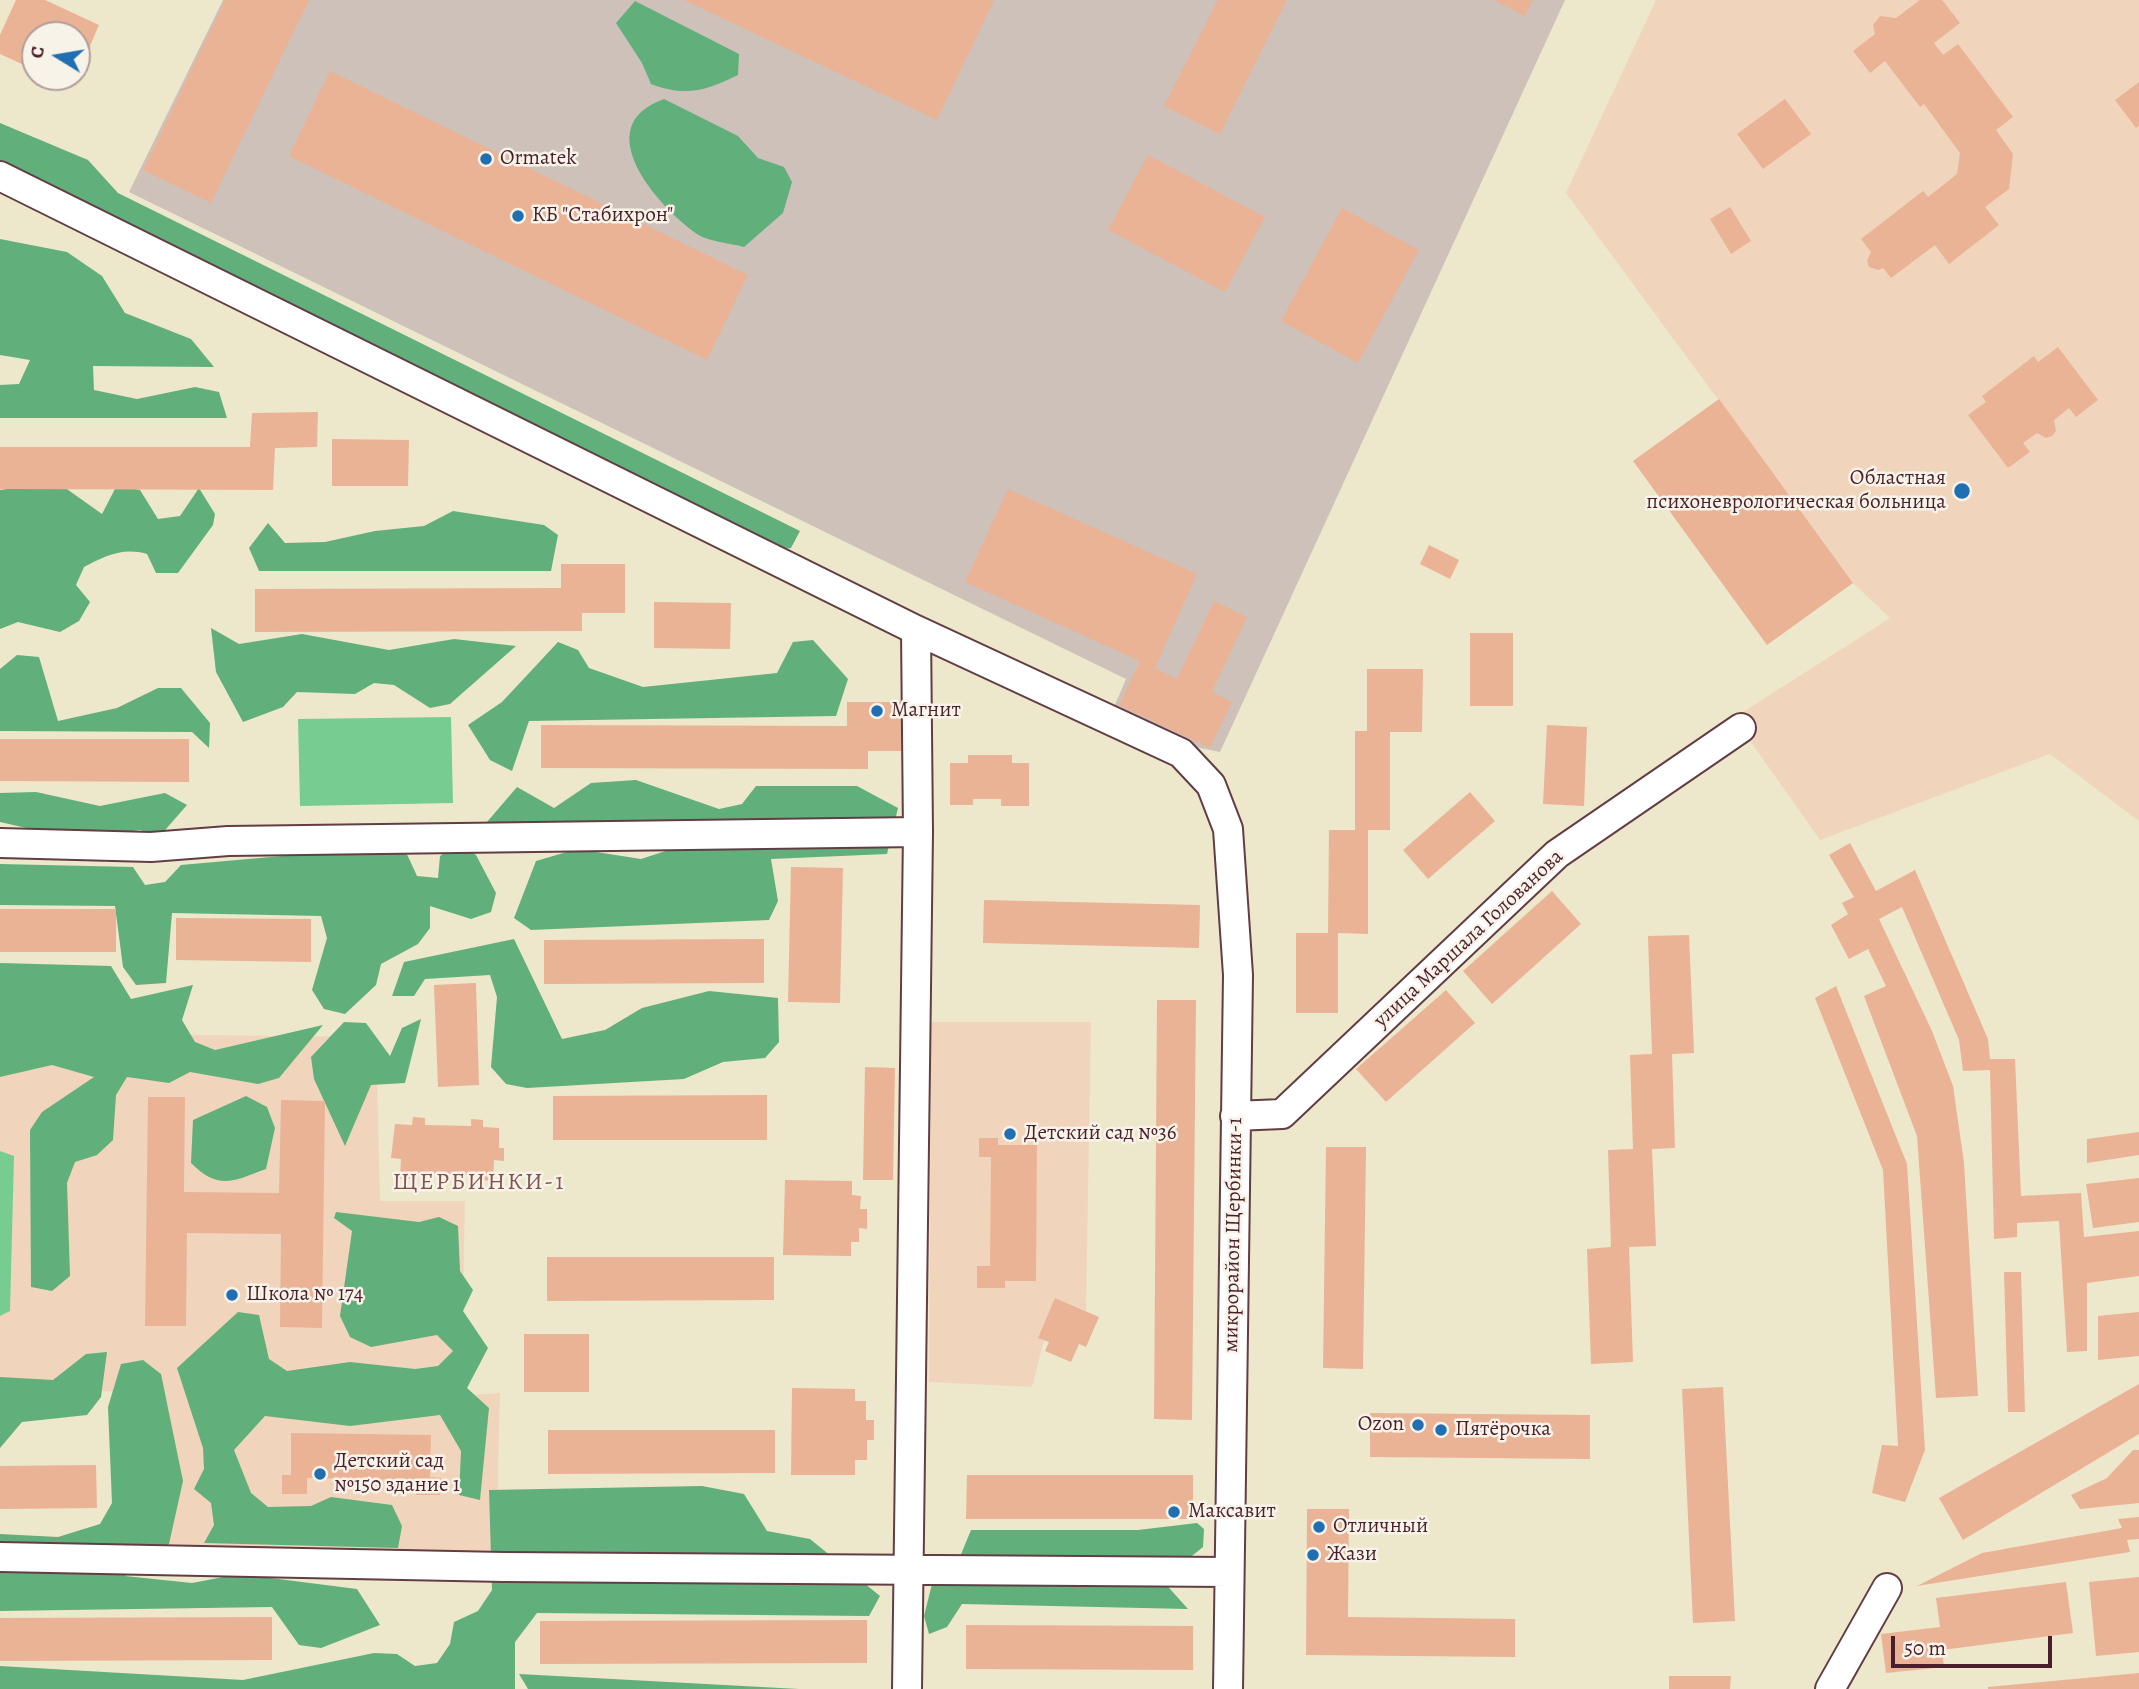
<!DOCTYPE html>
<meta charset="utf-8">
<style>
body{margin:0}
#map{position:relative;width:2139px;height:1689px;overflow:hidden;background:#ede7cc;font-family:Alegreya,serif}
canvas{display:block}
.north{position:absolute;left:21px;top:21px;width:70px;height:70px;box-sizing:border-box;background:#f7f3e8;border:2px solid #b29e9c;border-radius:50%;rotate:281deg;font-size:19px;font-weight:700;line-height:28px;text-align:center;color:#4a1f2b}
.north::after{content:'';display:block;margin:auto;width:24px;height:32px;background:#1f6fb2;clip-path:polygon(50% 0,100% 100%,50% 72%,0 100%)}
.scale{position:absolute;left:1891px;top:1636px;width:161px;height:32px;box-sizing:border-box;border:4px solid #4a1f2b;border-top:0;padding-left:9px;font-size:21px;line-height:24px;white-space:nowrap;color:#4a1f2b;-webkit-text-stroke:5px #f7f3e8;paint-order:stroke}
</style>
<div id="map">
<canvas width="2139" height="1689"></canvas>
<div class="north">С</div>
<div class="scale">50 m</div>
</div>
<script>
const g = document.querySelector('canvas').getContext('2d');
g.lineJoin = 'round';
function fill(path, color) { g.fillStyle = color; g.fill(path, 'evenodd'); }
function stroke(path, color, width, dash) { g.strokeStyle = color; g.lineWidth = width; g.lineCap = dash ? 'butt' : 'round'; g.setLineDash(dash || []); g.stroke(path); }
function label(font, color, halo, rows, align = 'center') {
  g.font = font + ' Alegreya,serif'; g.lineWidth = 5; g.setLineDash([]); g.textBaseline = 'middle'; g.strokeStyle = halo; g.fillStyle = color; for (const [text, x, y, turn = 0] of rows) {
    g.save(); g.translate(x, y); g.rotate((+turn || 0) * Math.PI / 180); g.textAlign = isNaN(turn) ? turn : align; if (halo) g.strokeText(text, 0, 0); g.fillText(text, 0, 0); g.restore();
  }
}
const built = new Path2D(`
 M1656 0H2139V821L2050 754 1820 840 1734 718 1890 618 1853 583 1566 193Z
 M931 1022H1091L1086 1311 1055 1298 1032 1387 929 1382Z
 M0 1033 376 1037 380 1201H465L461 1396 500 1393 496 1554 144 1552 142 1392 0 1389Z`);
const industrial = new Path2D(`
 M223 0H1565L1220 752 1195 747 1114 707 1126 679 129 192Z`);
const green = new Path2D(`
 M451 717 453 803 300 806 298 719Z
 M0 1151 14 1156 10 1311 0 1316Z`);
const forest = new Path2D(`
 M635 1 739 54 738 75C705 91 686 97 651 84L642 63 616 23Z
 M664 99 738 136 758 158 784 167 792 182 783 213 744 247C730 243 709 242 697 234 657 206 587 126 664 99Z
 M0 123 88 160 118 193 800 531 791 548 776 550 0 164Z
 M0 239 67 252 102 276 125 313 191 339 214 367 93 366 94 390 137 399 195 387 219 392 227 418H0V385L19 384 30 360 0 355Z
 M57 482 102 514 117 485 140 490 158 519 180 516 199 488 215 514 213 525 178 573H156L147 554C123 547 105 556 84 567L76 585 90 602 79 621 60 632 18 622 0 629V490Z
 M453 511 544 525 558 535 551 571H259L249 548 268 523 285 543 325 542 375 531 424 526Z
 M211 628 239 644 302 634 389 650 454 639 516 646 450 704 430 708 394 685 374 683 355 694 297 692 283 707 243 722 216 672Z
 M813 640 848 679 836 716 529 721 512 771 490 760 468 725 502 702 558 642 578 650 589 668 643 687 777 673 793 642Z
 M17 655 39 657 58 721 117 708 158 688H181L210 723 209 748 192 732 0 731V669Z
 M636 780 719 809 742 804 756 786H857L898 808 887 854 771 859 778 901 769 920 531 930 514 918 536 861 577 849 641 859 684 845 686 828 487 822 517 787 554 808 591 783Z
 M36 792 100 806 165 793 187 805 159 837 140 830 75 839 0 822V793Z
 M378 831 399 837 417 876 438 878 440 856 459 843 476 855 496 893 491 912 471 919 430 906V928L418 944 381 964 376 985 345 1014 324 1009 312 990 327 938 321 916 172 913 166 983 136 985 123 967 115 906 0 905V864L133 867 145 885 165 882 181 865 293 855Z
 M514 939 562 1039 605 1030 642 1008 709 991 778 998 779 1042 765 1058 723 1062 684 1079 527 1088 506 1084 491 1067 497 997 490 975 425 979 414 996H392L404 962Z
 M0 963 111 966 131 999 193 985 182 1020 195 1042 215 1050 323 1025 279 1078 258 1084 190 1072 169 1083 127 1077 116 1095 113 1140 97 1155 75 1162 67 1183 70 1276 52 1291 31 1287 30 1130 42 1112 94 1077 52 1065 0 1077Z
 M421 1019 405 1083 371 1085 345 1146 314 1079 311 1057 344 1022 366 1023 390 1056 402 1028Z
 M246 1096 267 1107 275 1128 266 1169C233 1181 219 1191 191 1163L193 1120Z
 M336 1212 419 1222 439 1217 458 1226 460 1271 473 1290 463 1311 488 1348 467 1388 489 1408 480 1500 459 1495 461 1451 440 1415 350 1426 265 1416 234 1450 251 1493 268 1507 311 1506 331 1497 392 1505 402 1526 398 1548 204 1543 214 1525 211 1503 194 1489 204 1469 203 1448 177 1368 238 1312 259 1315 269 1359 287 1371 350 1362 415 1369 438 1366 453 1351 437 1335 371 1347 350 1337 340 1316 352 1231 334 1218Z
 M107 1352 101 1397 87 1415 22 1422 0 1448V1377L53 1380 86 1354Z
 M143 1360 161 1374 183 1481 169 1544 125 1576 192 1583 239 1574 357 1589 380 1625 321 1648 299 1645 272 1607 0 1611V1534L58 1537 100 1524 112 1503 108 1407 121 1364Z
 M702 1486 744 1494 767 1531 810 1539 880 1596 869 1616 537 1613 515 1642V1689H0V1666L243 1680 374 1653 397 1654 415 1666 437 1663 450 1644 454 1622 478 1611 492 1590 489 1490Z
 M1197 1523 1204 1529 1203 1547 1162 1580 1188 1609 962 1604 947 1627 929 1634 924 1616 932 1584 948 1586 971 1530H1138Z
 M519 1674 799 1689H528Z`);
const building = new Path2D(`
 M16 0H45L99 25 77 76V35H35V70L0 54V35Z
 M225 0H309L211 203 143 170Z
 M684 0H994L937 120Z
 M1218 0H1287L1220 134 1164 106Z
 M1494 0H1533L1525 16Z
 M1920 0H1942L1960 23 1934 43 1943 55 1958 44 2013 117 1996 130 2013 154 2009 189 1985 207 1999 225 1949 264 1935 245 1891 278 1883 268 1878 270 1869 267 1867 261 1871 252 1861 239 1923 191 1928 197 1957 174 1960 153 1924 104 1920 107 1885 61 1870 73 1853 51 1875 34 1873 25 1880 16 1896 18Z
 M330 71 748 275 707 360 289 156Z
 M49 77H77L72 88Z
 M2139 82V126L2136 128 2115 100Z
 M1785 99 1811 134 1763 169 1737 134Z
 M1148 155 1265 217 1225 292 1108 230Z
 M1730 207 1751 241 1731 254 1710 219Z
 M1342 208 1419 250 1358 363 1281 321Z
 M2058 347 2098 400 2076 417 2069 408 2054 420 2056 431 2052 436 2046 438 2037 433 2023 443 2030 452 2008 468 1968 415 1986 402 1982 396 2034 356 2038 362Z
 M1719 399 1853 583 1767 645 1633 461Z
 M318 412 317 447 275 448 273 490 0 489V447H250L252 413Z
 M332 439 409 440 408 486H332Z
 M1008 489 1197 574 1155 668 1177 679 1214 601 1247 617 1212 692 1232 702 1210 748 1119 705 1140 661 965 582Z
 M1429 545 1459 560 1450 579 1420 564Z
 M561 564H625V613H582V631L255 632V589L561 588Z
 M654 602 731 603 730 649 654 648Z
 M1470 633H1513V706H1470Z
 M1367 669H1423L1422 732H1390V830H1368V934L1338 933V1013H1296V933H1328L1329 830H1355V731H1367Z
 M847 702H911V751H868V769L541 768V725L847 726Z
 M1547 725 1587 727 1584 806 1543 804Z
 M0 739H189V782L0 781Z
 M968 755H1012V763H1029V806H1001V799H973V805H950V763H968Z
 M1470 792 1495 821 1428 879 1403 850Z
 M1850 843 1876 891 1915 870 1988 1039 1990 1059H2015L2021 1196 2081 1193 2084 1237 2139 1231V1276L2087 1283V1351L2067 1352 2059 1221 2017 1223V1237L1994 1239 1990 1070 1963 1071 1959 1040 1902 907 1879 919 1932 1031 1953 1086 1964 1163 1978 1396 1936 1398 1917 1136 1864 996 1886 986 1868 949 1849 959 1831 925 1848 914 1842 903 1854 897 1829 855Z
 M791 867 843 868 840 1003 788 1002Z
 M1552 891 1581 924 1492 1004 1463 971Z
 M984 900 1200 905 1199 948 983 943Z
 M0 909H116V952H0Z
 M176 918 311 919V962L176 960Z
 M1689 935 1694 1053 1672 1054 1675 1148 1652 1149 1656 1246 1629 1247 1633 1362 1591 1364 1587 1249 1611 1247 1608 1150 1633 1149 1630 1055 1652 1054 1648 936Z
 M764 939V983L544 984V940Z
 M476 983 479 1085 438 1087 434 985Z
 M1836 986 1907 1164 1925 1450 1905 1502 1872 1493 1882 1445 1898 1446 1883 1170 1815 998Z
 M1446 990 1475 1023 1386 1102 1356 1069Z
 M1157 1000H1196L1192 1420 1154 1419Z
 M865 1067 895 1068 893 1180H863Z
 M767 1095V1140H553V1096Z
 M148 1097H185L184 1192 279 1193 281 1100 325 1101 322 1328 280 1327 281 1234 187 1233 186 1326H145Z
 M413 1117 425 1118V1125L471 1126V1119L483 1120V1127L499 1128V1148H504V1161L494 1160 493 1181 481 1180V1176L414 1173V1179H400L401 1159 391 1158 395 1124 412 1125Z
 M2139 1132V1155L2087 1163V1139Z
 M979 1138H998V1145H1037L1036 1281H1005V1288H977V1266H990L991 1157H979Z
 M1326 1147H1366L1363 1369 1323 1368Z
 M2139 1178V1222L2093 1228 2086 1184Z
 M785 1180 852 1181V1195L861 1196 860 1209H867V1229L859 1228V1242H851V1256L783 1255Z
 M547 1257H774V1300L547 1301Z
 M2004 1272H2021L2025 1412H2008Z
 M1055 1298 1099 1317 1086 1347 1079 1344 1071 1362 1045 1351 1049 1342 1038 1338Z
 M2139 1312V1356L2098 1360V1316Z
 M524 1334H589V1392H524Z
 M2139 1384V1434L1963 1540 1939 1498Z
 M1723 1387 1735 1621 1693 1623 1682 1389Z
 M792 1388 855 1389V1401H866V1420H874V1440H867V1460H855V1475H791Z
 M1370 1413 1590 1415V1459L1370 1457Z
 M548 1430H775V1473L548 1474Z
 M291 1433 431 1435 430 1477 441 1478 440 1495H416L417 1480 307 1478V1494H282V1475H291Z
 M2133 1450H2139V1503L2080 1509 2071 1495 2107 1478Z
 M96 1465 97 1508 0 1509V1466Z
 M967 1475H1193V1519H966Z
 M1307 1509H1349L1348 1617 1515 1619V1657L1306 1655Z
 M2139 1517V1539L2127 1540 2130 1552 1917 1586 1982 1553 2122 1528 2118 1519Z
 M2139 1577V1652L2096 1656 2089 1582Z
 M2066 1582 2073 1633 1942 1650 1944 1667 1886 1673 1881 1634 1940 1627 1936 1598Z
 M272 1617V1660L0 1661V1618Z
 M867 1620V1663L540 1664V1621Z
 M966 1625 1193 1626V1670L966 1669Z
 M2139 1673V1689H1988V1687Z
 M1669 1676H1731L1730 1689H1669Z`);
const minor = new Path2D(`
 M0 176 916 630 1181 753 1211 785 1228 829 1238 975 1228 1689
 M0 843 151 847 228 841 918 832
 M1235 1116 1282 1114 1557 854 1741 728
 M0 1557 504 1567 1228 1572
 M907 1689 918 832 916 630
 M1830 1689 1887 1588`);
const markers = [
 [486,159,7,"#1f6fb2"],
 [518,216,7,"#1f6fb2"],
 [1962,491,9,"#1f6fb2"],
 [877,711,7,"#1f6fb2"],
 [1010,1134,7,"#1f6fb2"],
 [232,1295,7,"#1f6fb2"],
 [1418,1425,7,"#1f6fb2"],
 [1441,1430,7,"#1f6fb2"],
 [320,1474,7,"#1f6fb2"],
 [1174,1512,7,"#1f6fb2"],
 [1319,1527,7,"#1f6fb2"],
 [1313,1555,7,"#1f6fb2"]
];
const poiNames = [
 ["Ormatek",500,159],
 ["КБ \"Стабихрон\"",532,216],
 ["Областная",1946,479,"right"],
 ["психоневрологическая больница",1946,503,"right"],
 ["Магнит",891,711],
 ["Детский сад №36",1024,1134],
 ["Школа № 174",246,1295],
 ["Ozon",1404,1425,"right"],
 ["Пятёрочка",1455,1430],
 ["Детский сад",334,1462],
 ["№150 здание 1",334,1486],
 ["Максавит",1188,1512],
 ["Отличный",1333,1527],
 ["Жази",1327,1555]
];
const streetNames = [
 ["улица Маршала Голованова",1469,939,-43],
 ["микрорайон Щербинки-1",1234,1235,-89]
];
const quarterNames = [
 ["ЩЕРБИНКИ-1",479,1183]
];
fill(built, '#f0d5bc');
fill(industrial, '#cec1b9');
fill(green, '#77cd91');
fill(forest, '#61b07b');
fill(building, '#eab395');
stroke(minor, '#623d43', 32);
stroke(minor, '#fff', 28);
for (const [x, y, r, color] of markers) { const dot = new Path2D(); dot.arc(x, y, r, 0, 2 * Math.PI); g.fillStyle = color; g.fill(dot); stroke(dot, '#f7f3e8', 2.5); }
label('21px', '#4a1f2b', '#f7f3e8', poiNames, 'left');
label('21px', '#4a1f2b', '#f7f3e8', streetNames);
g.letterSpacing = '2px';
label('24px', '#825350', '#f7f3e8', quarterNames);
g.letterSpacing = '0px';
</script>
